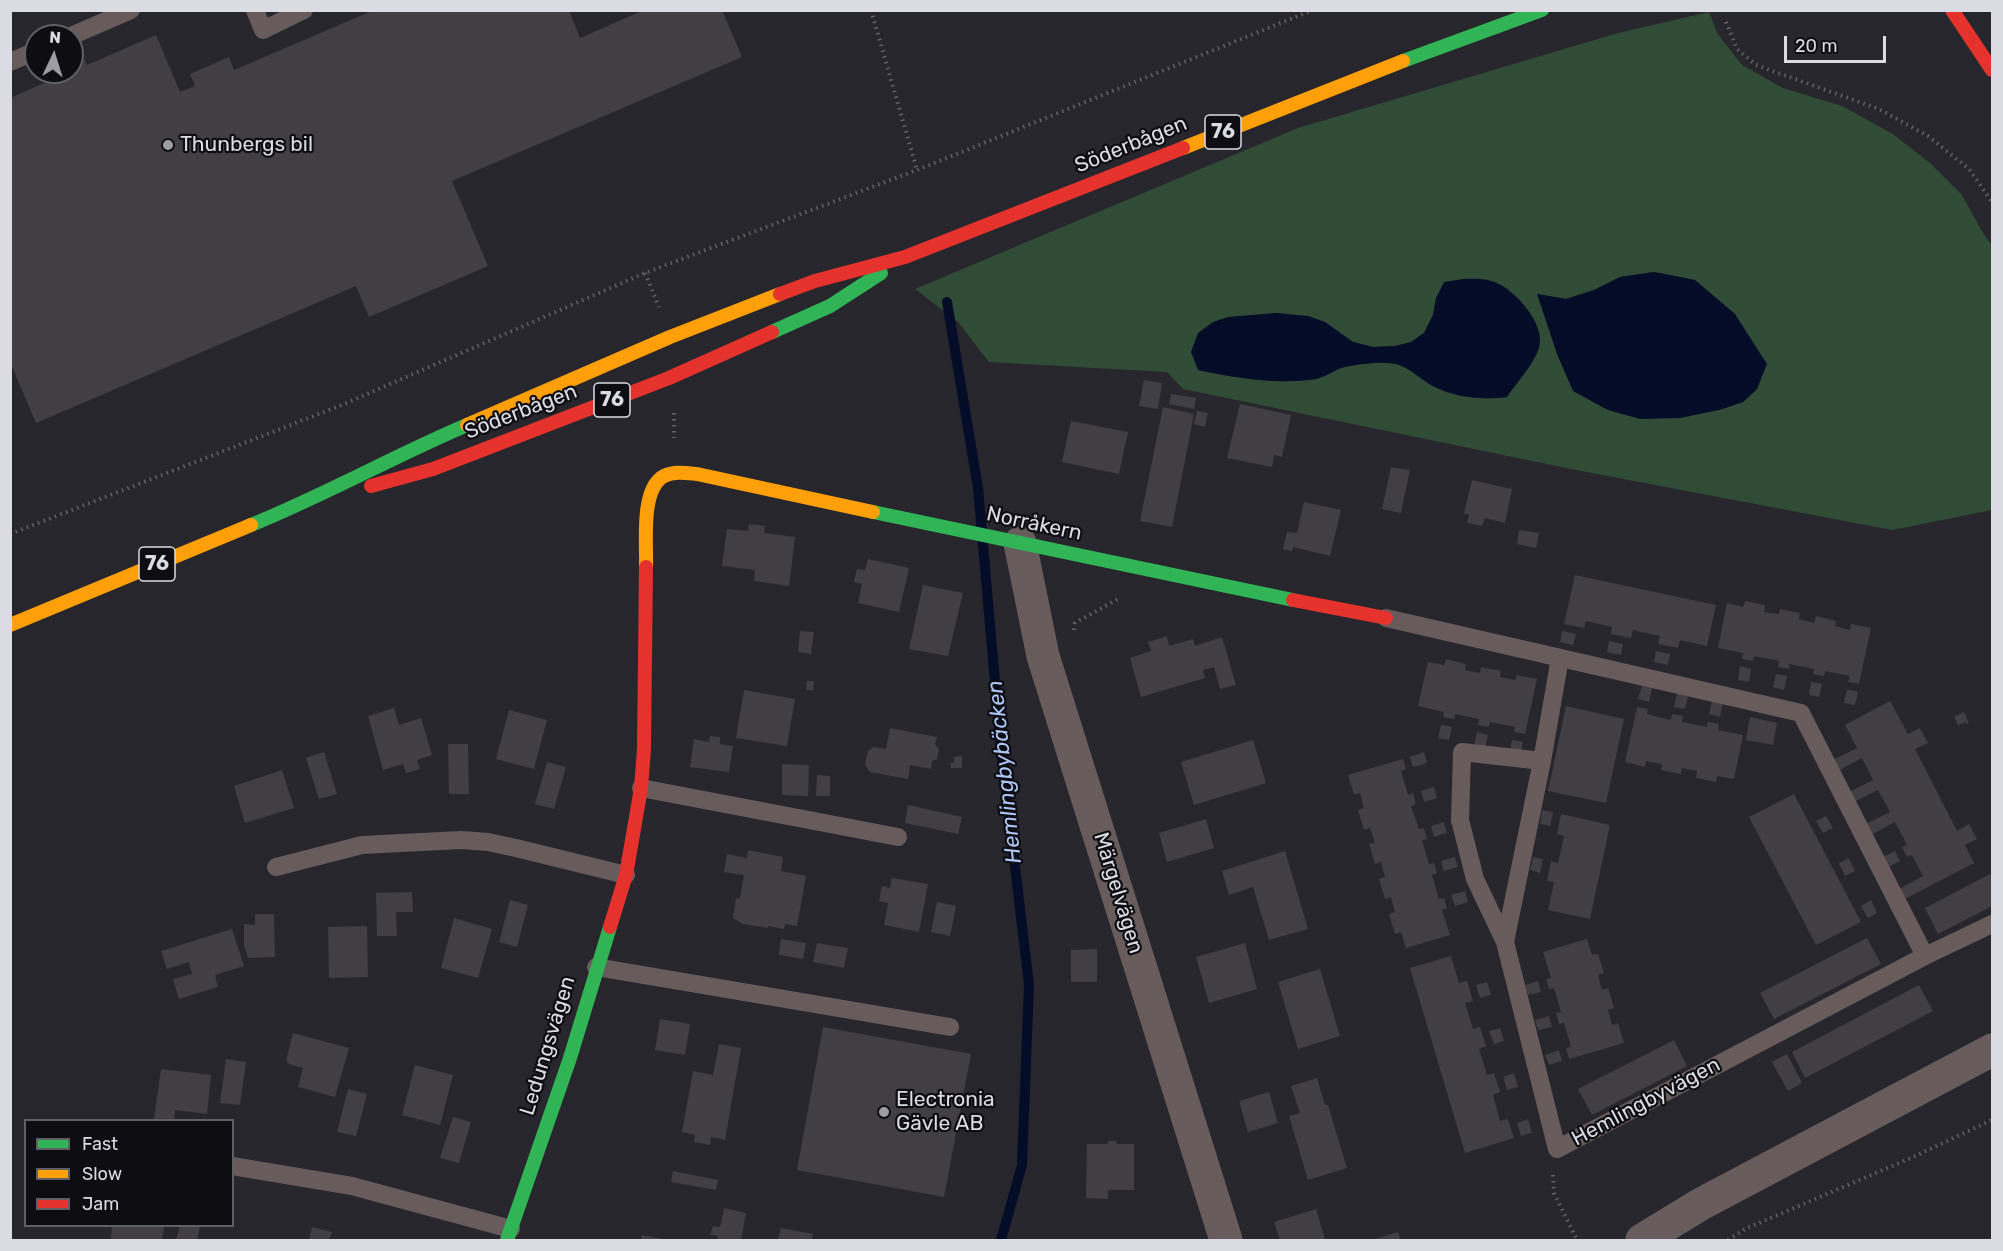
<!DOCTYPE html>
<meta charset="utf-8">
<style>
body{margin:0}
#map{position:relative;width:2003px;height:1251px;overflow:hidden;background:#26262c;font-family:Rubik,sans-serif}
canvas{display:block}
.frame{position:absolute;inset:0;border:12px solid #dbdce3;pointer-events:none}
.legend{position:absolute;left:24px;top:1119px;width:210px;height:108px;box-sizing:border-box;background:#0d0d12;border:2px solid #5f6066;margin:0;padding:8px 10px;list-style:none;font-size:18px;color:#dbdce3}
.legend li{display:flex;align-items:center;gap:12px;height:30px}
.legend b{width:30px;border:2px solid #5f6066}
.north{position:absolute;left:24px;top:24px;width:60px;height:60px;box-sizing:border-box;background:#0d0d12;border:2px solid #5f6066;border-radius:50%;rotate:4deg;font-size:16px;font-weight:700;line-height:24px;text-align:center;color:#dbdce3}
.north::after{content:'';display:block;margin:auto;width:21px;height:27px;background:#9c9ca3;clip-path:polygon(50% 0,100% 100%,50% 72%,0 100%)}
.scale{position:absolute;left:1784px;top:36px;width:102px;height:27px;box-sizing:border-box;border:3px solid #dbdce3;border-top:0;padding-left:8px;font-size:18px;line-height:21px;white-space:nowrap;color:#dbdce3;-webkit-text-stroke:4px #0d0d12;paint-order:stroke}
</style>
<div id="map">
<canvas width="2003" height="1251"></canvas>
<div class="frame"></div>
<ul class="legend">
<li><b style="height:8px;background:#30b455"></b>Fast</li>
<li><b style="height:8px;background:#ff9f0a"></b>Slow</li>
<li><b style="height:8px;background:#e5322d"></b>Jam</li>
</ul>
<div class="north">N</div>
<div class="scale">20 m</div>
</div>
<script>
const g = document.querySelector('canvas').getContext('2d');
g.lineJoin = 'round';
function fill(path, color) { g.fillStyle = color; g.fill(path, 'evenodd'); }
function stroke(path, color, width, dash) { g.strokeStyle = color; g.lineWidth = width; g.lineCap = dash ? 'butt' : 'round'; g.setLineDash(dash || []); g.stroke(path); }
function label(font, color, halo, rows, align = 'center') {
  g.font = font + ' Rubik,sans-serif'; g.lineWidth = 4.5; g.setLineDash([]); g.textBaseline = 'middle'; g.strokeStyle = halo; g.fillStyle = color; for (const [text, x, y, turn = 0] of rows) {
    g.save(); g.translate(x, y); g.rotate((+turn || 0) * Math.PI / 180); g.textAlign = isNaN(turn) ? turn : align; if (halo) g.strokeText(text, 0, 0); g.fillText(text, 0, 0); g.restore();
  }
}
const green = new Path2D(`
 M1709 12 1717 33 1742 65 1783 88 1842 106 1893 134 1930 163 1962 195 1984 235 1992 245V510L1892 530 1571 469 1183 389 1167 372 989 362 958 322 915 289 1298 128 1618 33ZM1654 272 1695 280 1757 389 1743 402 1719 410H1608L1573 390 1538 294 1566 299 1594 290 1620 277ZM1463 279 1492 281 1508 289 1535 357 1507 397C1482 400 1458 398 1435 387 1419 379 1407 363 1387 363 1374 362 1354 365 1341 368 1333 371 1325 377 1316 379 1276 385 1237 378 1198 370L1228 317 1277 313 1325 322 1353 342 1373 347 1395 346 1411 342 1424 333 1433 315 1436 298Z`);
const water = new Path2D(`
 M1654 272 1695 280 1735 314 1767 364 1757 389 1743 402 1719 410 1680 418 1640 419 1608 410 1573 391 1557 354 1537 294 1566 299 1594 290 1620 277Z
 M1463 279C1472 279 1482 278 1491 281 1512 286 1542 320 1540 342 1539 359 1516 383 1507 397 1482 400 1458 398 1435 387 1419 379 1407 363 1387 363 1375 362 1352 365 1341 368 1333 371 1325 377 1316 379 1276 385 1237 378 1198 370L1191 352 1198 333 1213 322 1228 317 1277 313 1308 316 1325 322 1353 342 1373 347 1395 346 1411 342 1424 333 1433 315 1436 298 1444 282Z`);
const stream = new Path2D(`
 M947 302 978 488 1000 739 1029 985 1022 1165 1001 1240`);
const building = new Path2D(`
 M374 10H569L580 38 644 10H722L742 57 452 181 488 266 369 317 356 286 36 423 10 362V98L67 73 66 72H72V52L80 49 87 65 156 35 180 92 195 86 190 74 229 57 234 70Z
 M1144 380 1162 383 1158 409 1139 406Z
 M1171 394 1196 398 1194 409 1169 404Z
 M1240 404 1291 415 1282 457 1274 455 1272 467 1227 458Z
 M1163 407 1194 414 1172 527 1140 521Z
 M1197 411 1208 413 1205 427 1194 424Z
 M1071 421 1128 432 1119 474 1062 462Z
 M1391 467 1410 470 1401 513 1382 509Z
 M1472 480 1512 489 1505 523 1485 518 1482 526 1467 523 1469 515 1464 513Z
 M1304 502 1341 510 1330 556 1293 547 1292 551 1283 549 1287 532 1297 533Z
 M749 524 765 526 764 533 795 537 789 586 754 581 755 570 722 566 727 529 748 531Z
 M1519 530 1539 533 1536 548 1517 544Z
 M868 559 909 568 899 612 858 603 862 584 854 582 857 569 865 570Z
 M1575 575 1716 605 1707 646 1680 640 1678 648 1658 644 1660 636 1633 630 1631 638 1611 634 1612 627 1586 621 1584 628 1564 624Z
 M923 585 963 593 948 656 909 649Z
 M1745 601 1765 605 1764 612 1779 614 1780 609 1800 613 1799 619 1814 623 1816 616 1836 621 1835 626 1850 630 1851 624 1871 628 1859 684 1848 682 1850 676 1825 671 1824 676 1813 674 1814 669 1789 664V669L1778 667 1779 661 1754 656 1753 661 1742 659 1743 653 1718 648 1727 603 1743 607Z
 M800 631 814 632 811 654 798 652Z
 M1562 631 1576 634 1573 645 1560 642Z
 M1167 636 1169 646 1193 639 1195 646 1222 637 1236 685 1220 689 1214 667 1203 670 1205 678 1141 697 1130 658 1151 651 1148 642Z
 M1609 641 1623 644 1621 655 1607 652Z
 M1656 651 1670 654 1668 665 1654 662Z
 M1446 659 1466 664 1465 670 1480 673 1481 667 1501 671 1500 677 1515 680 1517 675 1537 679 1525 734 1514 732 1515 727 1490 722 1489 727 1478 725 1479 719 1455 714 1454 719 1443 717 1444 712 1418 706 1428 662 1444 665Z
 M1740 666 1751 669 1749 682 1738 680Z
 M1776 674 1787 676 1784 690 1773 687Z
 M807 681H814L813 690H806Z
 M1811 682 1822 684 1819 697 1809 695Z
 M1642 686 1652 688 1649 702 1638 699Z
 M1847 689 1858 692 1855 705 1844 703Z
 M744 690 795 699 787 746 736 738Z
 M1677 693 1688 696 1685 709 1674 707Z
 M1712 701 1723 703 1720 717 1709 714Z
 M1890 701 1908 734 1920 728 1928 743 1915 749 1957 831 1969 824 1977 839 1965 845 1974 863 1905 899 1899 889 1923 876 1912 855 1907 857 1902 847 1907 845 1895 822 1871 835 1866 824 1890 812 1878 790 1854 802 1849 792 1873 780 1862 758 1838 771 1833 760 1857 748 1845 725Z
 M1566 706 1624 719 1606 803 1548 791Z
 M1637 707 1648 709 1647 714 1671 720 1672 714 1683 716 1682 722 1707 727 1708 722 1719 724 1718 730 1743 735 1734 779 1717 776 1716 782 1696 778 1697 771 1682 768 1681 774 1661 770 1662 764 1646 761 1645 767 1625 762Z
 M394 708 399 725 421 718 432 755 417 760 420 769 406 773 403 764 383 770 368 716Z
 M509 710 547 720 534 769 496 759Z
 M1964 712 1969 723 1967 724 1966 722 1958 725 1954 717Z
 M1750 717 1777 723 1773 745 1746 740Z
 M1441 725 1452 727 1449 740 1438 738Z
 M890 728 937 737 935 744 939 749 937 759 932 761 931 769 910 765 908 779 870 772 865 765 868 751 874 747 886 749Z
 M1477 732 1488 735 1485 748 1474 746Z
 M710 736 720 737V744L733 746 729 772 690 767 694 739 709 742Z
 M1253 740 1266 783 1194 805 1181 762Z
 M1512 740 1523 742 1520 756 1509 754Z
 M448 744H468L469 794H449Z
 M324 752 337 794 319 799 306 758Z
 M1424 752 1427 763 1413 767 1410 757Z
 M962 756V768H951L950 763H954V757Z
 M1403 759 1406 769 1401 771 1408 795 1413 793 1416 804 1411 806 1419 829 1424 828 1427 839 1422 840 1429 864 1434 863 1437 873 1432 875 1439 899 1444 898 1447 908 1442 910 1450 935 1406 948 1401 932 1395 934 1389 914 1395 912 1391 897 1385 899 1379 879 1385 877 1381 862 1375 864 1369 844 1375 843 1370 828 1364 830 1358 810 1364 808 1360 793 1354 795 1348 775Z
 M547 762 566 767 554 809 535 804Z
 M782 764 809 765 808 796 782 795Z
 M282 770 294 808 245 823 234 786Z
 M817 775 830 776V796H816Z
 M1434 787 1437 798 1424 802 1421 791Z
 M1794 794 1861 922 1816 945 1749 817Z
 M908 805 962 817 958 834 905 823Z
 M1542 810 1553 812 1550 826 1540 824Z
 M1561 814 1610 825 1590 919 1548 910 1554 882 1547 881 1551 861 1558 863 1564 836 1557 834Z
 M1826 816 1833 828 1823 833 1816 821Z
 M1206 819 1214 848 1167 862 1159 833Z
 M1444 822 1447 833 1434 837 1431 826Z
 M748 850 783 857 781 871 806 876 797 926 785 924 784 929 768 926V928L743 924 733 918 736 899 740 898 744 875 724 872 727 854 747 858Z
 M1285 851 1308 929 1269 940 1253 887 1229 895 1222 871Z
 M1895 851 1900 861 1888 867 1883 857Z
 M1455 857 1458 867 1444 871 1441 861Z
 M1533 857 1543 859 1540 873 1530 870Z
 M1849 858 1855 871 1845 876 1839 863Z
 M1992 873V906L1938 934 1925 908Z
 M892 878 928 884 919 932 884 925 888 903 879 901 882 886 890 888Z
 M1465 891 1468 902 1455 906 1451 895Z
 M412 892 413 912H396L397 936H377L376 893Z
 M510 900 528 905 517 947 499 942Z
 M1871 900 1877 913 1868 918 1861 906Z
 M937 902 956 906 950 936 931 932Z
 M255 914H274L275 957 248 958 244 945V924L255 925Z
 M454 918 492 929 478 978 441 968Z
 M367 926 368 977 329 978 328 927Z
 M232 929 244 966 215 975 218 987 179 999 173 979 192 974 189 962 167 969 161 951Z
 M1867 938 1881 964 1774 1019 1760 993Z
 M781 939 806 943 803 959 779 955Z
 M1587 939 1592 955 1598 954 1604 973 1598 975 1602 990 1608 988 1614 1008 1608 1010 1612 1025 1618 1023 1624 1043 1569 1059 1566 1048 1571 1047 1564 1023 1559 1024 1556 1013 1561 1012 1554 988 1549 989 1546 979 1551 978 1543 952Z
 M817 943 848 948 844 968 813 962Z
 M1245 943 1257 989 1209 1003 1196 957Z
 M1097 949V982H1071V950Z
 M1451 956 1459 983 1467 981 1473 1001 1465 1003 1473 1029 1480 1027 1486 1046 1479 1049 1487 1075 1494 1073 1500 1092 1493 1095 1500 1121 1508 1119 1514 1138 1465 1153 1410 968Z
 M1320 969 1340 1036 1298 1049 1278 982Z
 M1538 981 1541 992 1528 995 1525 985Z
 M1487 982 1491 995 1480 998 1476 985Z
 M1919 985 1933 1011 1805 1078 1792 1052Z
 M1549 1016 1552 1027 1538 1030 1535 1020Z
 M660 1019 690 1024 685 1055 655 1050Z
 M823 1027 971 1054 944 1197 797 1170Z
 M1500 1028 1504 1041 1494 1044 1489 1031Z
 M293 1033 349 1048 335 1097 298 1087 303 1068 289 1064 286 1060Z
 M1674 1040 1687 1066 1592 1115 1578 1089Z
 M719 1044 741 1048 725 1140 711 1137 710 1145 694 1142 695 1135 682 1132 693 1071 713 1075Z
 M1559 1050 1562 1061 1549 1065 1545 1055Z
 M1787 1054 1802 1083 1788 1091 1772 1062Z
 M226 1059 246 1062 240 1105 220 1103Z
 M415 1065 453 1075 440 1125 402 1115Z
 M161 1069 211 1075 207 1114 175 1110 174 1120H154Z
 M1514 1073 1518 1087 1507 1090 1503 1077Z
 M1317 1078 1325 1105H1328L1347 1168 1308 1180 1289 1116 1300 1113 1291 1086Z
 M348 1089 367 1094 356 1136 337 1132Z
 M1269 1092 1278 1123 1248 1132 1239 1101Z
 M453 1117 471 1122 459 1163 440 1158Z
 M1528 1119 1532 1133 1521 1136 1517 1123Z
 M1108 1141H1116L1117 1144H1134V1190H1108V1199L1086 1198 1087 1144H1108Z
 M673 1171 718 1180 716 1190 671 1182Z
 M724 1208 746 1213 741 1240H717L718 1236 710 1235 713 1226 720 1227Z
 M1316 1209 1325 1239 1280 1240 1274 1222Z
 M112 1226H164L162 1240 111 1239Z
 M180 1226 200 1227 197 1240H176Z
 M312 1227 332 1232 329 1240H309Z
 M781 1228 813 1234 812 1240H778Z
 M1398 1232 1401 1240H1372Z
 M642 1235 663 1239V1240H641Z`);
const path = new Path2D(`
 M871 10 917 170
 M1726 22 1737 49 1756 65 1879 109 1928 136 1969 169 1992 202
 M645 273 659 307
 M674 413V438
 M10 534 342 405 645 273 917 170 1313 10
 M1074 630 1075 623 1118 599
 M1553 1175 1554 1193 1577 1240
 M1728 1240 1745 1229 1911 1158 1992 1120`);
const lane = new Path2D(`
 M255 10 263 30 304 10
 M71 36 131 10
 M10 62 36 51
 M1386 618 1801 713 1925 956
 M1560 658 1542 761 1505 942 1557 1149 1925 956 1992 924
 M641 788 898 837
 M276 867 362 845 461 840 488 842 516 848 626 875
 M1505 942 1475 879 1460 820 1462 752 1542 761
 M596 967 950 1027
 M232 1166 352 1186 511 1229`);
const street = new Path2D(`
 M1020 543 1043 656 1226 1240
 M1642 1240 1701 1204 1992 1050`);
const fast = new Path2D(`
 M1403 61 1542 10
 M772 332 830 306 881 273
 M873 512 1293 600
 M251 525C325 495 394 456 467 425
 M507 1240 570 1058 610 927`);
const slow = new Path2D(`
 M1183 148 1403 61
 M467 425 670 337 780 294
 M646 567C647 544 640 489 664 476 674 471 686 473 697 474L873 512
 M10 625 251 525`);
const jam = new Path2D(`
 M1952 10 1992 70
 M780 294 815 281 905 257 1183 148
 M371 486 433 469 669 378 772 332
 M1293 600 1386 618
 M610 927 626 875 641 788 644 749 646 567`);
const markers = [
 [168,145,6,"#9c9ca3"],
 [884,1112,6,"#9c9ca3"]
];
const shields = [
 [1223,132,36],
 [612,400,36],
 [157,564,36]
];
const shieldNames = [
 ["76",1223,132],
 ["76",612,400],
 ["76",157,564]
];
const poiNames = [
 ["Thunbergs bil",180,145],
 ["Electronia",896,1100],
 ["Gävle AB",896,1124]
];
const streetNames = [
 ["Söderbågen",1131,145,-22],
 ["Söderbågen",521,412,-21],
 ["Norråkern",1034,524,12],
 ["Märgelvägen",1118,893,73],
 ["Ledungsvägen",548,1046,-73],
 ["Hemlingbyvägen",1646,1102,-28]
];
const waterNames = [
 ["Hemlingbybäcken",1005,772,-96]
];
fill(green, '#304c36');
fill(water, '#050c27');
stroke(stream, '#050c27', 10);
fill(building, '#413f44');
stroke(path, '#676262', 4, [1.5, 4.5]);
stroke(lane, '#675c5b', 18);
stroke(street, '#675c5b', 33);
stroke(fast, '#30b455', 14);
stroke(slow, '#ff9f0a', 14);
stroke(jam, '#e5322d', 14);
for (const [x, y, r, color] of markers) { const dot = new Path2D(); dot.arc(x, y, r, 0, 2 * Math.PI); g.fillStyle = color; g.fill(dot); stroke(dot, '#0d0d12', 2); }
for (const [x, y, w] of shields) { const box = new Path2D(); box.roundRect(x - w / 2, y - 17, w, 34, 4.5); g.fillStyle = '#0d0d12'; g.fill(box); stroke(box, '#dbdce3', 1.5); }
label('bold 20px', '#dbdce3', null, shieldNames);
label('21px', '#dbdce3', '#0d0d12', poiNames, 'left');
label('21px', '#dbdce3', '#0d0d12', streetNames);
label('italic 22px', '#aec6f5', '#0d0d12', waterNames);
</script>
